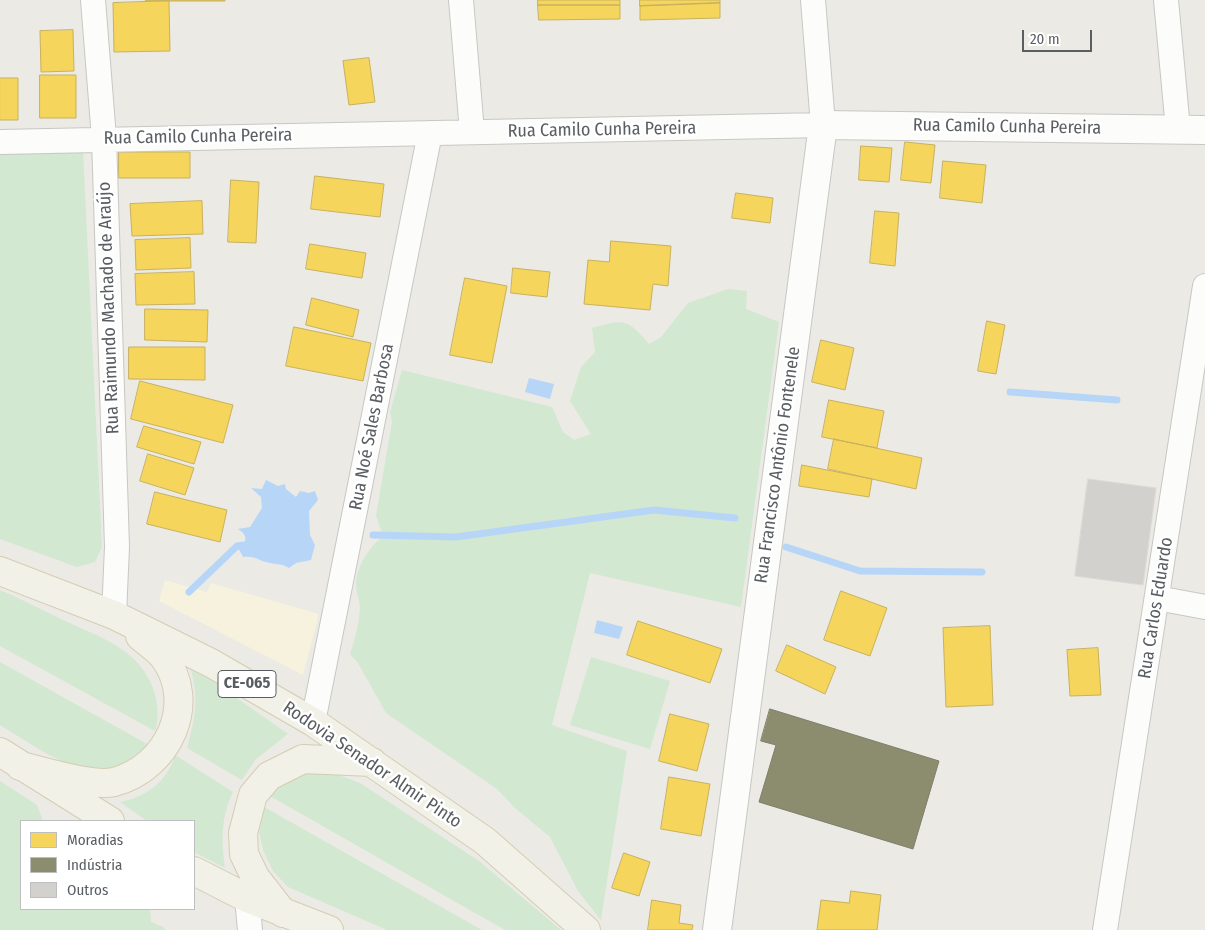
<!DOCTYPE html>
<meta charset="utf-8">
<style>
body{margin:0}
#map{position:relative;width:1205px;height:930px;overflow:hidden;background:#ebeae5;font-family:"Fira Sans Condensed",sans-serif}
canvas{display:block}
.legend{position:absolute;left:20px;top:820px;width:175px;height:90px;box-sizing:border-box;background:#fff;border:1px solid #bdbfc1;margin:0;padding:6px 9px;list-style:none;font-size:15px;color:#5a5e63}
.legend li{display:flex;align-items:center;gap:10px;height:25px}
.legend b{width:25px;border:1px solid #bdbfc1}
.scale{position:absolute;left:1022px;top:30px;width:70px;height:22px;box-sizing:border-box;border:2px solid #5a5e63;border-top:0;padding-left:6px;font-size:15px;line-height:18px;white-space:nowrap;color:#5a5e63;-webkit-text-stroke:4px #fff;paint-order:stroke}
</style>
<div id="map">
<canvas width="1205" height="930"></canvas>
<ul class="legend">
<li><b style="height:14px;background:#f6d55c"></b>Moradias</li>
<li><b style="height:14px;background:#8c8c6e"></b>Indústria</li>
<li><b style="height:14px;background:#d2d1ce"></b>Outros</li>
</ul>
<div class="scale">20 m</div>
</div>
<script>
const g = document.querySelector('canvas').getContext('2d');
g.lineJoin = 'round';
function fill(path, color) { g.fillStyle = color; g.fill(path, 'evenodd'); }
function stroke(path, color, width, dash) { g.strokeStyle = color; g.lineWidth = width; g.lineCap = dash ? 'butt' : 'round'; g.setLineDash(dash || []); g.stroke(path); }
function label(font, color, halo, rows, align = 'center') {
  g.font = font + ' "Fira Sans Condensed",sans-serif'; g.lineWidth = 5; g.setLineDash([]); g.textBaseline = 'middle'; g.strokeStyle = halo; g.fillStyle = color; for (const [text, x, y, turn = 0] of rows) {
    g.save(); g.translate(x, y); g.rotate((+turn || 0) * Math.PI / 180); g.textAlign = isNaN(turn) ? turn : align; if (halo) g.strokeText(text, 0, 0); g.fillText(text, 0, 0); g.restore();
  }
}
const commercial = new Path2D(`
 M165 580 207 592 211 583 319 614 303 675 159 601Z`);
const green = new Path2D(`
 M83 151 102 547 95 562 77 567 0 539V152Z
 M728 289 747 291 746 309 779 322 741 607 590 573 552 725 627 751 601 920 578 891 550 837 515 808 497 789 386 713 358 663 350 654C355 639 359 624 360 608 360 601 356 593 356 585 356 566 369 548 383 536L376 516 392 422 390 412 402 370 552 407 563 432 574 440 591 434 570 401 581 367 595 352 592 328C624 319 627 318 649 344L661 337 688 303Z
 M0 590C21 599 42 610 63 620 101 638 142 649 155 694 158 708 159 718 155 731L0 646Z
 M591 657 670 681 650 749 570 725Z
 M0 662 147 744C99 798 49 754 0 725Z
 M191 670 211 680 288 734 255 760 242 780 187 748C195 719 199 700 191 670Z
 M175 755 233 792C221 816 221 841 225 868L194 852V821H147L120 802C146 797 167 782 175 755Z
 M328 771 360 783 479 861 561 930H505L270 796C284 775 305 772 328 771Z
 M0 781 37 805 43 821H21V909H150L151 922 165 928 164 930H0Z
 M264 807 482 930H387L288 887 273 871 263 850 259 832Z`);
const water = new Path2D(`
 M529 378 554 384 550 399 525 392Z
 M266 480 278 486 285 484 286 489 296 497 300 491 309 493 315 491 318 500 309 511 310 535 315 545 311 560 296 563 289 568C281 563 278 565 270 563 257 561 259 556 243 557L237 546 244 545C247 536 245 534 238 529L250 527 262 508 261 497 251 488 262 489Z
 M597 620 623 627 619 639 594 633Z`);
const homes = new Path2D(`
 M146 0H225V1H146Z
 M538 0H620V5H538Z
 M640 0H720V3L640 6Z
 M169 1 170 51 114 52 113 3Z
 M720 3V18L640 20V6Z
 M538 5H620V19L539 20Z
 M73 30 74 71 41 72 40 31Z
 M369 58 375 102 349 105 343 61Z
 M40 75H76V118H40Z
 M0 78H18V120H0Z
 M905 142 935 145 931 183 901 180Z
 M861 146 892 148 889 182 859 180Z
 M119 152H190V178H119Z
 M943 161 986 165 982 203 940 198Z
 M315 176 384 184 380 217 311 209Z
 M231 180 259 182 256 243 228 242Z
 M736 193 773 198 770 223 732 218Z
 M202 201 203 234 132 236 130 204Z
 M875 211 899 213 895 266 870 263Z
 M190 238 191 268 136 270 135 240Z
 M611 241 671 246 668 286 653 284 650 310 584 304 588 260 609 262Z
 M310 244 366 253 362 278 306 269Z
 M513 268 550 272 547 297 511 293Z
 M194 272 195 304 136 305 135 274Z
 M465 278 507 286 492 363 450 355Z
 M312 298 359 310 353 337 306 325Z
 M145 309 208 310 207 342 145 340Z
 M987 321 1005 325 996 374 978 371Z
 M294 327 371 343 363 381 286 366Z
 M821 340 854 348 845 390 812 382Z
 M129 347H205V380L129 379Z
 M140 381 233 405 223 443 131 419Z
 M829 400 884 411 877 448 822 437Z
 M144 426 201 442 194 464 137 447Z
 M834 439 922 458 916 489 828 469Z
 M148 454 194 468 185 495 140 481Z
 M802 465 872 479 869 497 799 486Z
 M155 492 227 510 220 542 147 524Z
 M841 591 887 608 870 656 824 640Z
 M638 621 722 649 710 683 627 655Z
 M990 626 993 705 946 707 943 628Z
 M787 645 836 667 825 694 776 671Z
 M1098 648 1101 695 1070 696 1067 650Z
 M670 714 709 724 697 771 659 761Z
 M669 777 710 784 701 836 661 829Z
 M624 853 650 862 639 896 612 888Z
 M851 891 881 895 877 930H817L821 900 849 903Z
 M652 900 681 905 679 923 693 925 692 930H648Z`);
const industry = new Path2D(`
 M770 709 939 761 913 849 759 802 776 745 761 741Z`);
const stream = new Path2D(`
 M1010 392 1117 400
 M373 535 456 537 654 510 735 518
 M786 547 860 571 982 572
 M189 592 237 546 252 544`);
const building = new Path2D(`
 M1088 479 1156 488 1143 585 1075 576Z`);
const minor = new Path2D(`
 M93 0 104 138 117 547 114 615
 M461 0 472 132
 M1166 0 1178 129
 M0 142 823 125 813 0
 M1157 598 1205 607
 M313 722 430 133
 M247 898 250 930
 M1105 930 1205 286`);
const tertiary = new Path2D(`
 M717 930 823 125 1205 130`);
const primary = new Path2D(`
 M0 571 114 615 211 663 313 722 485 841 586 930
 M0 752 110 821
 M20 766C43 771 92 787 114 782 168 768 199 703 163 656 157 649 147 642 140 636
 M194 871 247 898 329 930
 M283 913 255 877 244 854 243 833 253 795 269 776 303 759 372 762`);
const shields = [
 [247,684,58]
];
const shieldNames = [
 ["CE-065",247,684]
];
const streetNames = [
 ["Rua Camilo Cunha Pereira",1007,127,1],
 ["Rua Camilo Cunha Pereira",602,130,-1],
 ["Rua Camilo Cunha Pereira",198,137,-1],
 ["Rua Raimundo Machado de Araújo",109,308,-92],
 ["Rua Noé Sales Barbosa",372,427,-79],
 ["Rua Francisco Antônio Fontenele",778,465,-82],
 ["Rua Carlos Eduardo",1156,608,-81],
 ["Rodovia Senador Almir Pinto",372,765,34]
];
fill(commercial, '#f6f2dd');
fill(green, '#d2e8d1');
fill(water, '#b7d6f7');
fill(homes, '#f6d55c');
stroke(homes, '#c7b15e', 1);
fill(industry, '#8c8c6e');
stroke(industry, '#7d7e6b', 1);
stroke(stream, '#b7d6f7', 7);
fill(building, '#d2d1ce');
stroke(building, '#dad9d4', 1);
stroke(minor, '#c7c7c5', 26);
stroke(tertiary, '#c7c7c5', 30);
stroke(primary, '#d4cdb2', 30);
stroke(minor, '#fcfcfb', 24);
stroke(tertiary, '#fcfcfb', 28);
stroke(primary, '#f2f1e7', 28);
for (const [x, y, w] of shields) { const box = new Path2D(); box.roundRect(x - w / 2, y - 13.5, w, 27, 4); g.fillStyle = '#fff'; g.fill(box); stroke(box, '#5a5e63', 1); }
label('bold 16px', '#5a5e63', null, shieldNames);
label('18px', '#5a5e63', '#fff', streetNames);
</script>
